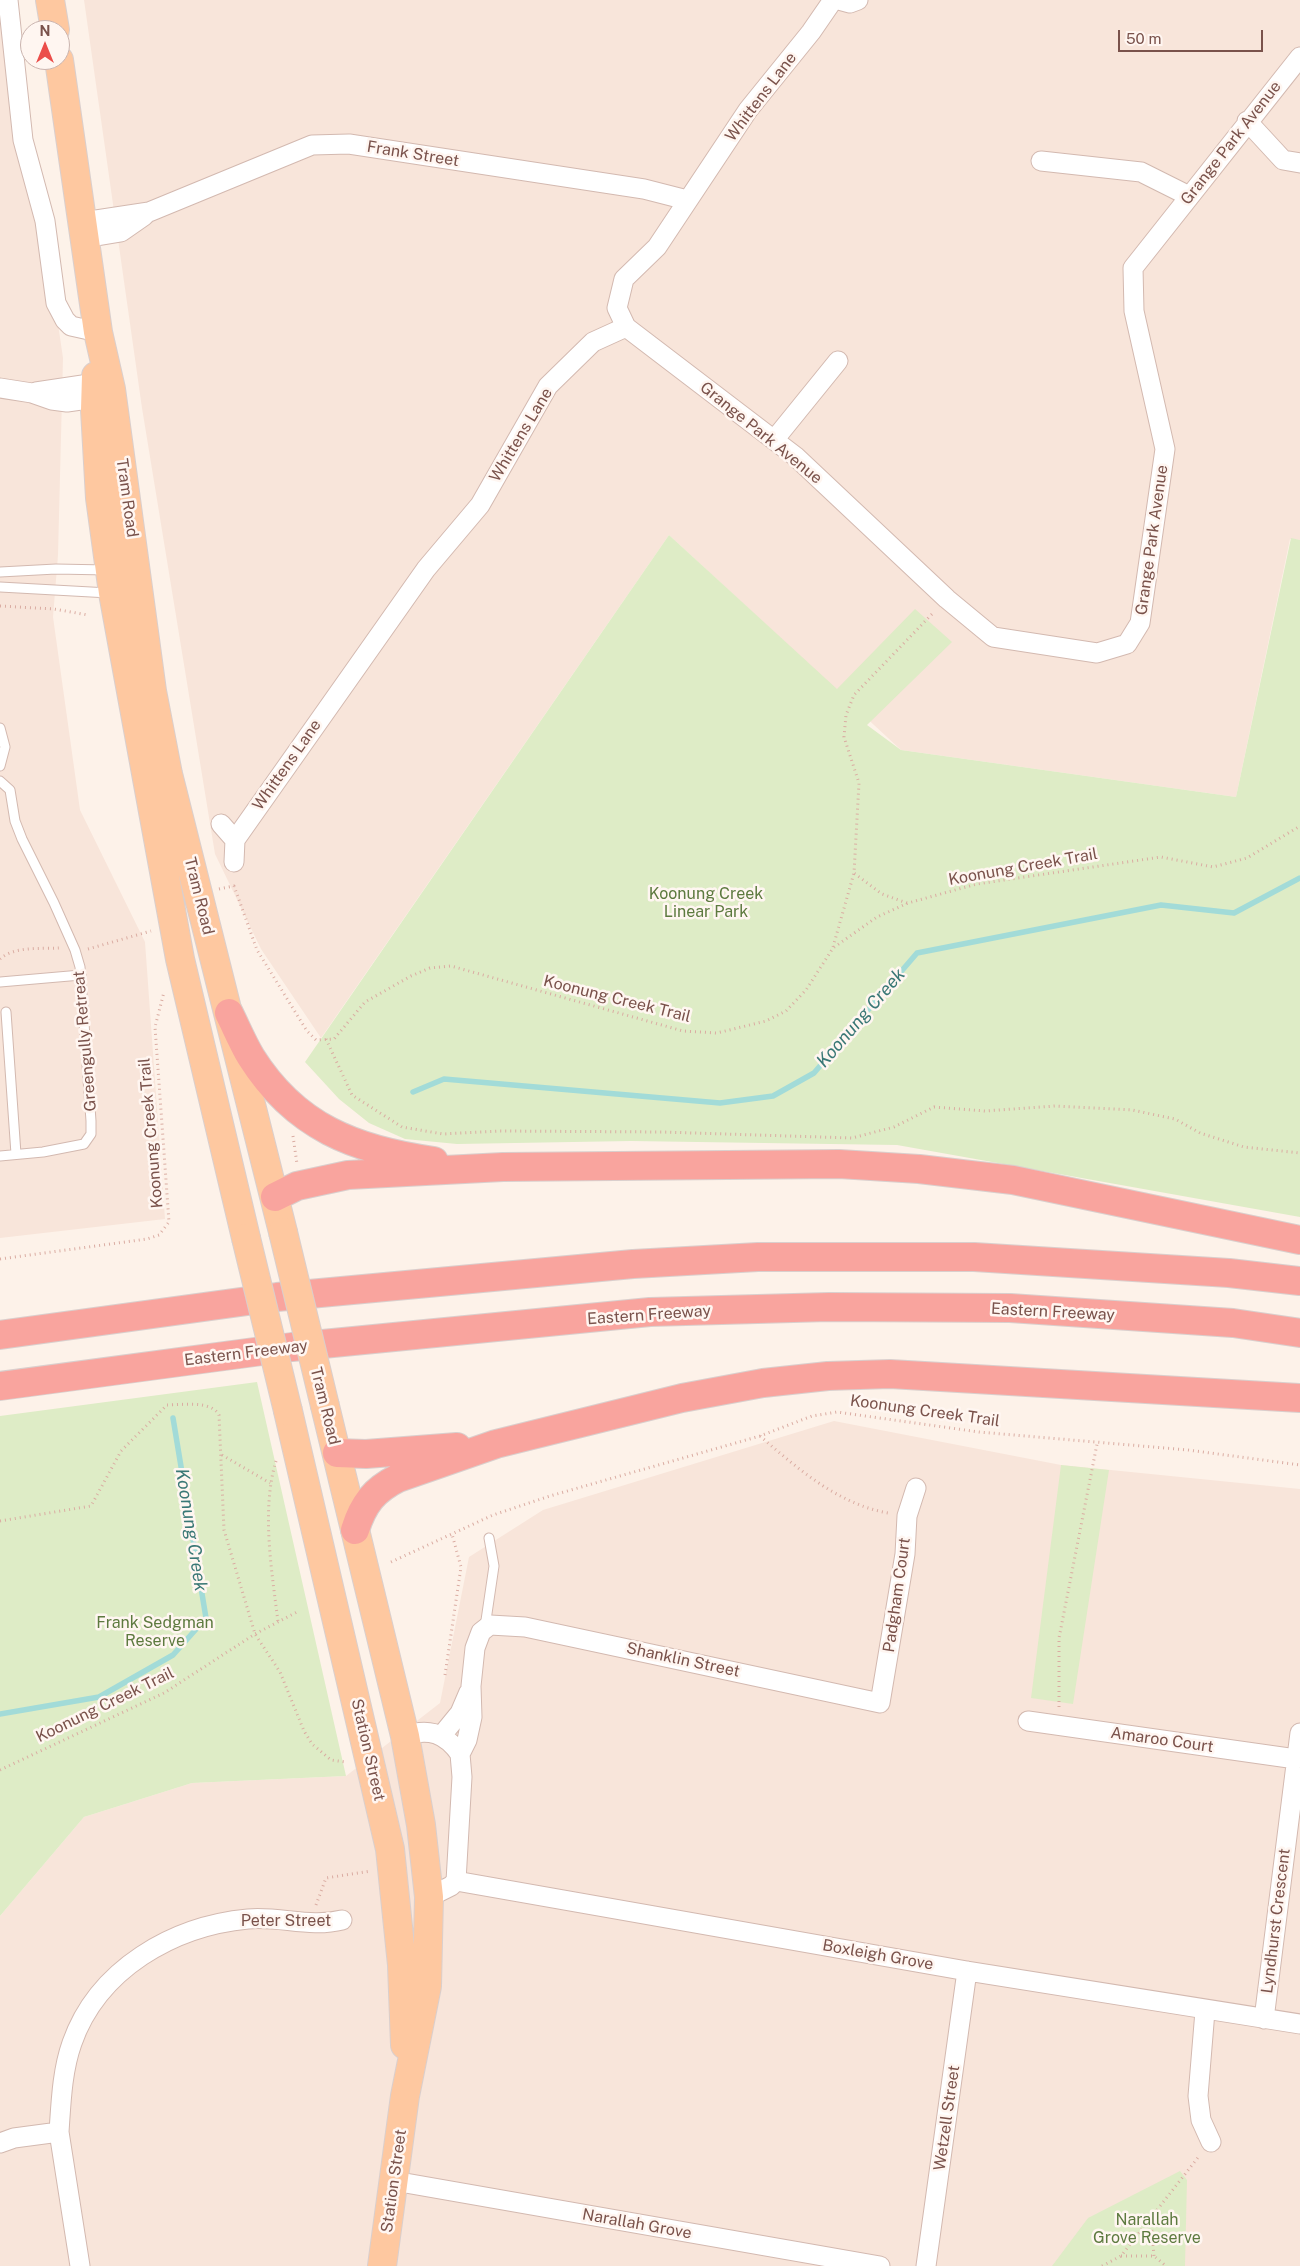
<!DOCTYPE html>
<style>
body{margin:0}
#map{position:relative;width:1300px;height:2266px;overflow:hidden;background:#fdf2e9;font-family:"Public Sans",sans-serif}
canvas{display:block}
.north{position:absolute;left:20px;top:20px;width:50px;height:50px;box-sizing:border-box;background:#fff6f1;border:1px solid #cab4af;border-radius:50%;rotate:0deg;font-size:14px;font-weight:700;line-height:20px;text-align:center;color:#7a524b}
.north::after{content:'';display:block;margin:auto;width:18px;height:22px;background:#eb4d4a;clip-path:polygon(50% 0,100% 100%,50% 72%,0 100%)}
.scale{position:absolute;left:1118px;top:30px;width:145px;height:22px;box-sizing:border-box;border:2px solid #7a524b;border-top:0;padding-left:6px;font-size:15px;line-height:18px;white-space:nowrap;color:#7a524b;-webkit-text-stroke:4px #fff6f1;paint-order:stroke}
</style>
<div id="map">
<canvas width="1300" height="2266"></canvas>
<div class="north">N</div>
<div class="scale">50 m</div>
</div>
<script>
const g = document.querySelector('canvas').getContext('2d');
g.lineJoin = 'round';
function fill(path, color) { g.fillStyle = color; g.fill(path, 'evenodd'); }
function stroke(path, color, width, dash) { g.strokeStyle = color; g.lineWidth = width; g.lineCap = dash ? 'butt' : 'round'; g.setLineDash(dash || []); g.stroke(path); }
function label(font, color, halo, rows, align = 'center') {
  g.font = font + ' "Public Sans",sans-serif'; g.lineWidth = 5; g.setLineDash([]); g.textBaseline = 'middle'; g.strokeStyle = halo; g.fillStyle = color; for (const [text, x, y, turn = 0] of rows) {
    g.save(); g.translate(x, y); g.rotate((+turn || 0) * Math.PI / 180); g.textAlign = isNaN(turn) ? turn : align; if (halo) g.strokeText(text, 0, 0); g.fillText(text, 0, 0); g.restore();
  }
}
const residential = new Path2D(`
 M0 0H10L63 358 58 555 53 617 80 810 145 942 165 1219 0 1238Z
 M84 0H1300V540L1290 539 1236 797 901 750 669 535 321 1038 261 949 215 854 142 408Z
 M834 1421 1061 1465 1300 1489V2266H0V1916L84 1817 192 1783 346 1776 440 1703 469 1557 543 1510Z`);
const green = new Path2D(`
 M669 535 837 689 915 609 952 642 867 725 901 750 1236 797 1291 538 1300 540V1217L897 1145 631 1141 457 1144 405 1139 369 1123 339 1099 305 1062Z
 M257 1382 346 1776 192 1783 84 1817 0 1916V1416Z
 M1061 1465 1109 1470 1073 1704 1031 1698Z
 M1180 2171 1187 2180 1185 2266H1052L1088 2218Z`);
const stream = new Path2D(`
 M413 1092 444 1079 720 1103 773 1096 814 1073 917 953 1161 905 1234 913 1300 878
 M0 1714 99 1697 173 1655 206 1618 173 1418`);
const path = new Path2D(`
 M0 606 54 609 88 615
 M219 889 234 886 257 950 307 1031 316 1040 334 1039 365 1002 411 976 430 968 451 966 683 1031 717 1033 766 1021 786 1011 806 990 833 948 877 917 908 903 977 884 1161 857 1213 867 1247 858 1300 826
 M907 903 882 894 854 873 859 783 844 737 846 715 854 695 934 612
 M833 947 854 873
 M88 949 151 931
 M0 959C14 946 41 949 59 948
 M326 1039 352 1095 402 1127 443 1134 500 1131 662 1132 852 1138 894 1127 934 1107 985 1111 1055 1106 1132 1110 1175 1119 1200 1133 1244 1147 1300 1153
 M293 1136 297 1164
 M0 1259 147 1239 159 1235 169 1222 155 1027 164 992
 M760 1436C798 1469 838 1504 888 1513
 M222 1455 270 1483
 M276 1461C261 1510 272 1572 278 1622
 M0 1521 91 1506 121 1451 167 1405C182 1405 211 1400 219 1415L224 1530 255 1634 280 1672 304 1731 312 1744 331 1760 346 1762
 M391 1562 493 1515 550 1496 760 1436 812 1416 837 1412 979 1432 1188 1450 1300 1465
 M445 1675 461 1567 452 1534
 M1059 1707V1638L1097 1444
 M0 1770 164 1693 255 1634 297 1612
 M316 1905 326 1878 371 1871
 M1151 2220 1154 2256
 M1121 2256H1154L1166 2266
 M1102 2266 1121 2256 1200 2155`);
const lane = new Path2D(`
 M0 572 56 569 107 570
 M0 587 109 593
 M0 728 5 747 0 766
 M0 781 10 790 15 821 22 839 54 903 75 950 80 967 91 1121V1134L84 1144 43 1152 0 1156
 M0 982 81 975
 M6 1012 16 1154
 M485 1627 494 1566 489 1538`);
const street = new Path2D(`
 M8 0 23 140 45 221 56 303 65 320 71 326 98 332
 M839 0 850 3 858 0
 M1247 121 1283 160 1300 163
 M1041 161 1141 172 1189 196
 M83 222 149 212 312 145 349 144 644 189 687 200
 M85 238 121 232 144 216
 M626 327 795 456 947 599 993 637 1097 653 1127 644 1140 623 1165 449 1134 311 1133 268 1300 57
 M0 388 32 393 52 400 67 402 95 398
 M36 392 96 383
 M774 440 838 361
 M221 824 235 840
 M234 862 235 840 426 569 480 505 548 386 593 342 626 327 617 308 624 279 657 247 748 110 811 32 833 0
 M1028 1721 1296 1759
 M442 1735 460 1713 469 1692
 M405 1736C429 1727 446 1734 460 1754
 M456 1881 967 1971 1300 2024
 M429 1897 451 1886 456 1881 462 1777 460 1754 467 1740 472 1717 471 1686 475 1648 481 1632 490 1625 525 1627 880 1703 905 1554 907 1516 916 1488
 M1205 2011 1198 2096 1201 2120 1211 2142
 M1264 2019 1300 1733
 M59 2132 80 2266
 M0 2143 14 2138 59 2132C61 2103 62 2071 72 2043 98 1969 173 1926 248 1919 280 1916 310 1928 342 1920
 M394 2181 880 2266
 M926 2266 967 1971`);
const primary = new Path2D(`
 M50 0 55 30
 M59 60 98 332 111 389 152 691 168 774 283 1232
 M96 376 95 410 100 498 113 593 180 959 246 1238
 M325 1406 405 1736 421 1825 429 1897 427 1986 405 2096 382 2266
 M288 1411 390 1849 402 1965 405 2045`);
const highway = new Path2D(`
 M229 1013C236 1027 243 1044 251 1057 295 1127 355 1150 434 1161
 M275 1197 297 1186 348 1175 503 1167 839 1164 919 1169 1013 1180 1300 1240
 M0 1335 277 1297 633 1264 758 1257H974L1229 1273 1300 1281
 M0 1386 292 1347 650 1312 829 1307 1010 1308 1233 1323 1300 1333
 M337 1453 366 1454 457 1447
 M355 1530C363 1504 374 1490 398 1478L496 1444 682 1398 763 1383 828 1376 890 1374 1300 1398`);
const primaryBridge = new Path2D(`
 M283 1232 325 1406
 M246 1238 288 1411`);
const streetNames = [
 ["Whittens Lane",761,97,-53],
 ["Grange Park Avenue",1231,143,-52],
 ["Frank Street",413,154,9],
 ["Grange Park Avenue",761,433,39],
 ["Whittens Lane",521,435,-59],
 ["Tram Road",127,498,82],
 ["Grange Park Avenue",1152,540,-82],
 ["Whittens Lane",287,765,-55],
 ["Koonung Creek Trail",1023,867,-10],
 ["Tram Road",199,896,76],
 ["Koonung Creek Trail",617,999,14],
 ["Greengully Retreat",85,1041,-95],
 ["Koonung Creek Trail",151,1133,-95],
 ["Eastern Freeway",1053,1312,3],
 ["Eastern Freeway",649,1315,-4],
 ["Eastern Freeway",246,1353,-7],
 ["Tram Road",325,1406,76],
 ["Koonung Creek Trail",925,1411,8],
 ["Padgham Court",897,1595,-82],
 ["Shanklin Street",683,1660,12],
 ["Koonung Creek Trail",105,1705,-26],
 ["Amaroo Court",1162,1740,8],
 ["Station Street",368,1750,77],
 ["Peter Street",286,1921],
 ["Lyndhurst Crescent",1276,1921,-83],
 ["Boxleigh Grove",878,1955,10],
 ["Wetzell Street",947,2118,-82],
 ["Station Street",394,2181,-82],
 ["Narallah Grove",637,2224,10]
];
const parkNames = [
 ["Koonung Creek",706,894],
 ["Linear Park",706,912],
 ["Frank Sedgman",155,1623],
 ["Reserve",155,1641],
 ["Narallah",1147,2220],
 ["Grove Reserve",1147,2238]
];
const waterNames = [
 ["Koonung Creek",861,1018,-49],
 ["Koonung Creek",191,1530,81]
];
fill(residential, '#f8e5da');
fill(green, '#deecc6');
stroke(stream, '#a2dbd8', 5.5);
stroke(lane, '#d3b9b0', 11);
stroke(street, '#d3b9b0', 21);
stroke(primary, '#dacfcd', 30);
stroke(highway, '#dacfcd', 30);
stroke(path, '#daaca2', 3, [1, 4]);
stroke(lane, '#fff', 9);
stroke(street, '#fff', 19);
stroke(primary, '#fec8a0', 28);
stroke(highway, '#f9a49e', 28);
stroke(primaryBridge, '#dacfcd', 30, []);
stroke(primaryBridge, '#fec8a0', 28);
label('16px', '#7a524b', '#fff6f1', streetNames);
label('16px', '#5d7a3f', '#fff6f1', parkNames);
label('italic 18px', '#3a7876', '#fff6f1', waterNames);
</script>
